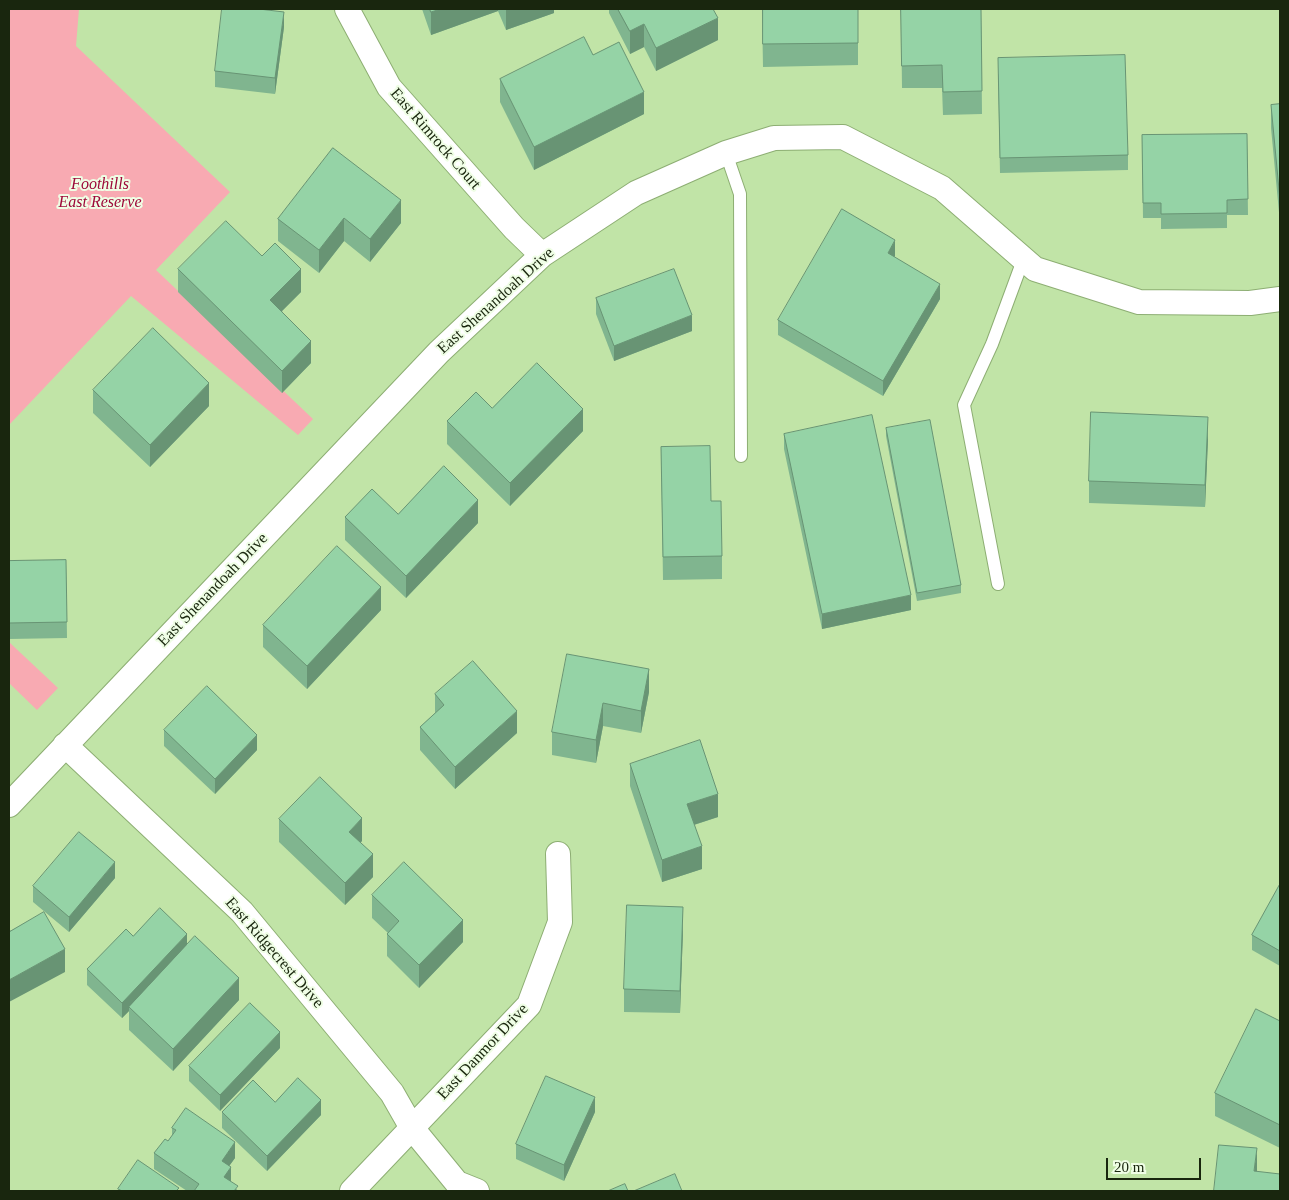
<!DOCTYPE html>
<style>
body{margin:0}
#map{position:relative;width:1289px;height:1200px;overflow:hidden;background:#c1e4a7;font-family:Georgia,serif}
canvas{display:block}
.frame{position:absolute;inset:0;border:10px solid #19260e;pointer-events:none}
.scale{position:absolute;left:1106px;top:1158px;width:95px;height:22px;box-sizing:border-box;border:2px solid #19260e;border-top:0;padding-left:6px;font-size:15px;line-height:18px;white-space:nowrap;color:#19260e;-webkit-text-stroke:4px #effee5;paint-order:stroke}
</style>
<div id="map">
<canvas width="1289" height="1200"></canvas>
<div class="frame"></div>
<div class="scale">20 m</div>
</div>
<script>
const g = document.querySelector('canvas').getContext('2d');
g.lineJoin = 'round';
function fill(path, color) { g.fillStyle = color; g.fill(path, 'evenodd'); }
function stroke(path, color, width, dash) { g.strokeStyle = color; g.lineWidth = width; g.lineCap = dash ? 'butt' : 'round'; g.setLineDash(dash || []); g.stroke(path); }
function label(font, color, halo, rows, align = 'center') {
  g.font = font + ' Georgia,serif'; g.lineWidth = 4; g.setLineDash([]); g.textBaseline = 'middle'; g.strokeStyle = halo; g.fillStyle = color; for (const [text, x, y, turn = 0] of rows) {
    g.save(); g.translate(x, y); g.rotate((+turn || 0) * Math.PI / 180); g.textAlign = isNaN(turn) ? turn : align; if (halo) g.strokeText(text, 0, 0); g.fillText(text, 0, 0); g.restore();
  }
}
const green = new Path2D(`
 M9 9H79L76 46 230 192 156 270 313 419 298 435 131 296 9 425Z
 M9 642 58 688 37 710 9 683Z`);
const lane = new Path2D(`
 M726 153 740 194 741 456
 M998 584 964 405 992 344 1023 260`);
const street = new Path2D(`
 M347 9 389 87 514 228 542 255
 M65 745 242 912 392 1093 412 1128 457 1183 477 1191
 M9 805 439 352 542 255 636 193 726 153 774 138 843 137 942 188 1035 269 1139 302 1250 303 1280 299
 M352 1191 529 1005 560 922 558 854`);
const wall = new Path2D(`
 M422 9H554V13L506 30 498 11 431 35Z
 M609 9H713L718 40 656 71 644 47 630 54 609 13Z
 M762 9H858V65L763 67Z
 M901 9H981L982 114 943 115 942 88H902Z
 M284 27 275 94 215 87V71Z
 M593 55 644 114 534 170 500 102V79Z
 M998 74 1128 155V170L1000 173Z
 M1280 104V223L1271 128V105Z
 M1247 134 1248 215H1227V228L1161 229V218H1143L1142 135Z
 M333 148 401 223 370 262 344 241 319 273 278 241V219Z
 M262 256 301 292 282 311 311 363 282 393 178 292V269Z
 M895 256 894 257 940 299 883 396 778 335V320Z
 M596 298 692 331 614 361 596 314Z
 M93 390 209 406 150 467 93 413Z
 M492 408 583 431 510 506 447 444V421Z
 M886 428 961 585V593L917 601 886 436Z
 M784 434 911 610 822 629 784 449Z
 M1208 439 1205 507 1089 503V481Z
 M661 447 711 501 722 556V579L663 580Z
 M398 514 478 523 406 598 345 540V517Z
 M66 560 67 638 9 639V561Z
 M381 610 307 689 263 647V625Z
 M649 669V692L641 733 603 726 596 763 552 755V732Z
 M435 694 517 733 455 789 420 750V727L435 713Z
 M164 730 257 750 215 794 164 746Z
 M630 764 718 817 694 825 702 869 662 882 630 786Z
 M279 819 362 841 360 843 373 877 345 905 279 842Z
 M115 878 69 932 33 902V886Z
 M1280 884V966L1252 950V935Z
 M372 895 463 942 419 988 387 956V934L388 933 372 918Z
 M683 930 680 1013 624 1012V989Z
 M133 936 187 945 239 1000 173 1071 129 1030V1011L122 1018 87 985V969Z
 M1280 1021V1148L1215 1116V1093Z
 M280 1048 220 1111 189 1081V1066Z
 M275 1102 321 1115 267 1171 222 1128V1112Z
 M595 1112 564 1181 516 1159V1144Z
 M172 1128 235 1158 229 1166 231 1182 238 1191H187L154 1169V1153L168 1141 172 1136Z`);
const shadedWall = new Path2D(`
 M441 9H498V11L431 35V12Z
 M506 9H554V13L506 30Z
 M284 12V27L275 94V78Z
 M718 18V40L656 71V48Z
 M644 24V47L630 54V31Z
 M644 92V114L534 170V147Z
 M401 200V223L370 262V239Z
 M344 218V241L319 273V250Z
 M895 240V256L888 268V253Z
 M301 269V292L270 323V300Z
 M940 284V299L883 396V381Z
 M692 315V331L614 361V346Z
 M311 341V363L282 393V371Z
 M209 383V406L150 467V445Z
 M583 409V431L510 506V483Z
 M1208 417V439L1205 507V485Z
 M478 500V523L406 598V576Z
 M381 587V610L307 689V666Z
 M911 595V610L822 629V614Z
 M649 669V692L641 733V711Z
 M603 703V726L596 763V740Z
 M517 711V733L455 789V767Z
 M257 735V750L215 794V779Z
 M718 794V817L687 827V804Z
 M362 818V841L349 854V832Z
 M702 846V869L662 882V860Z
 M373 854V877L345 905V883Z
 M115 862V878L69 932V917Z
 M683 907V930L680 1013V991Z
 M463 920V942L419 988V965Z
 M187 934V950L129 1007V1011L122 1018V1003Z
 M65 949V972L9 1002V980Z
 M239 978V1000L173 1071V1049Z
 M280 1032V1048L220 1111V1095Z
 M595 1097V1112L564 1181V1165Z
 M321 1100V1115L267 1171V1156Z
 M235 1142V1158L222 1176V1161Z
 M1257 1148V1171L1254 1191V1171Z
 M231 1167V1183L224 1177Z`);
const building = new Path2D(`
 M222 9H259L284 12 275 78 215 71Z
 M430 9H441L431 12Z
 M618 9H713L718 18 656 48 644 24 630 31Z
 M763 9H858V43L763 44Z
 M901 9H981L982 91 943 92 942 65 902 66Z
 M584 37 593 55 619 42 644 92 534 147 500 79Z
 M1125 55 1128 155 1000 158 998 58Z
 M1280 104V200L1271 105Z
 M1247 134 1248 199 1227 200V213L1161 214V203H1143L1142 135Z
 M333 148 401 200 370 239 344 218 319 250 278 219Z
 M842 209 895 240 888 253 940 284 883 381 778 320Z
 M226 221 262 256 275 243 301 269 270 300 311 341 282 371 178 269Z
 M674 269 692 315 614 346 596 298Z
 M153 328 209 383 150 445 93 390Z
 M537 363 583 409 510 483 447 421 476 392 492 408Z
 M1091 412 1208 417 1205 485 1089 481Z
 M872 415 911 595 822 614 784 434Z
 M930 420 961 585 917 593 886 428Z
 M710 446 711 501H721L722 556 663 557 661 447Z
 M444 466 478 500 406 576 345 517 372 489 398 514Z
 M337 546 381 587 307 666 263 625Z
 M66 560 67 622 9 623V561Z
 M567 654 649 669 641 711 603 703 596 740 552 732Z
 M473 661 517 711 455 767 420 727 444 705 435 694Z
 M207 686 257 735 215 779 164 730Z
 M700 740 718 794 687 804 702 846 662 860 630 764Z
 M320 777 362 818 349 832 373 854 345 883 279 819Z
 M79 832 115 862 69 917 33 886Z
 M404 862 463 920 419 965 387 934 399 921 372 895Z
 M1280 884V951L1252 935Z
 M627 905 683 907 680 991 624 989Z
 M160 908 187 934 122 1003 87 969 126 929 133 936Z
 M44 912 65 949 9 980V928L10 931Z
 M195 936 239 978 173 1049 129 1007Z
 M250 1003 280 1032 220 1095 189 1066Z
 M1256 1009 1280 1021V1125L1215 1093Z
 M546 1076 595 1097 564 1165 516 1144Z
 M298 1078 321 1100 267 1156 222 1112 253 1080 275 1102Z
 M186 1108 235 1142 222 1161 231 1167 224 1177 238 1186 234 1191H194L199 1184 154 1153 165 1139 168 1141 176 1130 172 1128Z
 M1219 1145 1257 1148 1254 1171 1280 1174V1191H1214Z
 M138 1160 179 1188 176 1191H122L118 1189Z
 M675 1174 682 1191H634Z
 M625 1184 628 1191H608Z`);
const streetNames = [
 ["East Rimrock Court",435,139,49],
 ["East Shenandoah Drive",496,301,-42],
 ["East Shenandoah Drive",213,590,-46],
 ["East Ridgecrest Drive",274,953,49],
 ["East Danmor Drive",483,1052,-47]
];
const parkNames = [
 ["Foothills",100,185],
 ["East Reserve",100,203]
];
fill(green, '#f8aab2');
stroke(lane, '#8dae73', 14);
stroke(street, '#8dae73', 26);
stroke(lane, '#fff', 12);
stroke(street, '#fff', 24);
fill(wall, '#80b58f');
fill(shadedWall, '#689474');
fill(building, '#95d3a6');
stroke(building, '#689474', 1);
label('16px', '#19260e', '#effee5', streetNames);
label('italic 16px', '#9d0939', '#effee5', parkNames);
</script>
